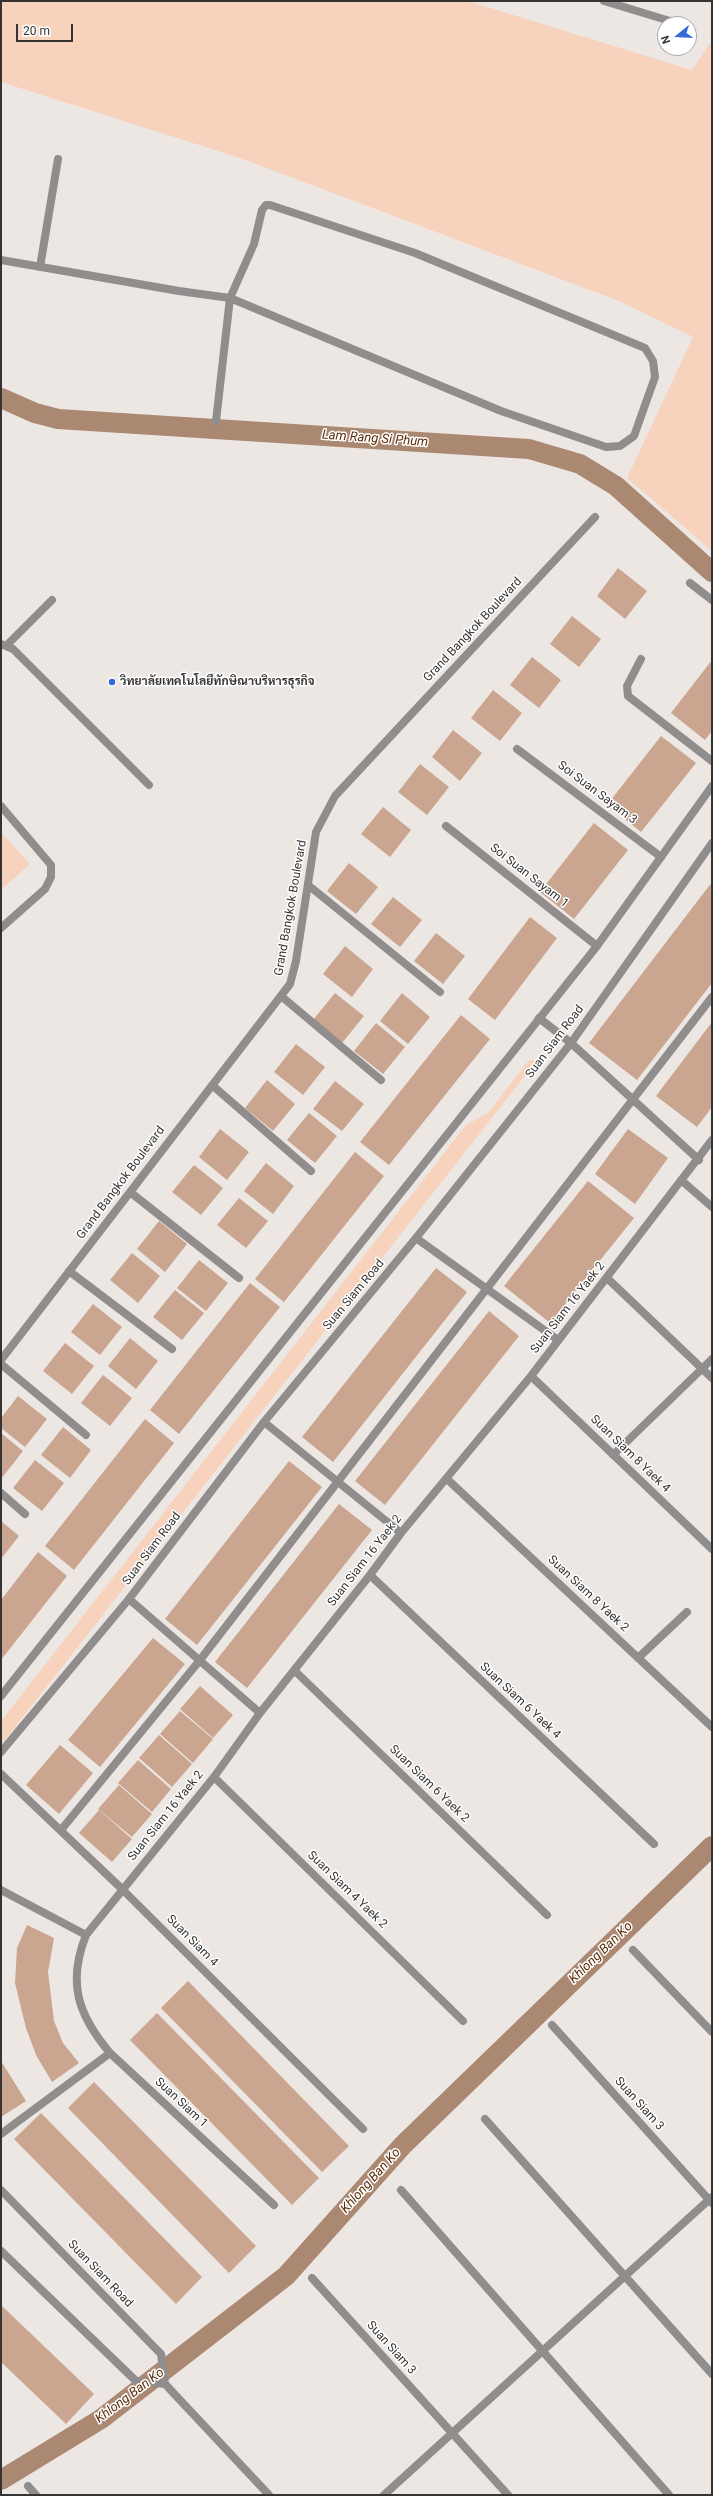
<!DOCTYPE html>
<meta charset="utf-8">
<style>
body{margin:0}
#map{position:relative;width:713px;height:2496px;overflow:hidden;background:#ede7e4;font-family:Roboto,sans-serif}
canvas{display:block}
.frame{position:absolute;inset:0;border:2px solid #363433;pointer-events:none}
.north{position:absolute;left:657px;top:16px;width:40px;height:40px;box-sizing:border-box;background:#fff;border:1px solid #afaead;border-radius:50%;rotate:252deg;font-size:11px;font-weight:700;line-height:16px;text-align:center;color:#363433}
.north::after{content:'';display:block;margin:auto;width:14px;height:18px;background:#3569d8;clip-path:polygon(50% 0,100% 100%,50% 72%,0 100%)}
.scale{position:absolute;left:16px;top:24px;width:57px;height:18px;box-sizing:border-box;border:2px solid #363433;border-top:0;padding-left:5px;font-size:12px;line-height:14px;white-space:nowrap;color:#363433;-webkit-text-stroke:3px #fff;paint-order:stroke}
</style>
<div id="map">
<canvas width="713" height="2496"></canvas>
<div class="frame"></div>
<div class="north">N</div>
<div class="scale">20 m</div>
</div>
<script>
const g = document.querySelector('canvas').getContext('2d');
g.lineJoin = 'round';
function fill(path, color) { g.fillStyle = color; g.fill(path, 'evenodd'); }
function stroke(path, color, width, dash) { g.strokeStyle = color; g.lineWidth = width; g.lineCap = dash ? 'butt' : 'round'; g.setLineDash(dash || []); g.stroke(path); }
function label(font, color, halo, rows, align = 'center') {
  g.font = font + ' Roboto,Sarabun,sans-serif'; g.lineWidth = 3; g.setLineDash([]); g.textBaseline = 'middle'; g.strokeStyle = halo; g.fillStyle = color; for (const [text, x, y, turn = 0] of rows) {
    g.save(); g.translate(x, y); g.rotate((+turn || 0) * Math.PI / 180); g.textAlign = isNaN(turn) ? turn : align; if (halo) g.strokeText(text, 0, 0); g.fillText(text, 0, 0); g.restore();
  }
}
const green = new Path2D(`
 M1 1H468L692 70 712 40V551L627 478 693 337 619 301 240 158 1 82Z
 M1 832 30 864 1 890Z
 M529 1060H535L534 1064 1 1745V1721L466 1125 488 1113Z`);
const canal = new Path2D(`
 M1 398 35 413 58 419 529 449 580 464 616 486 712 572
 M1 2480 101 2419 286 2276 403 2145 712 1846`);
const building = new Path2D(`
 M618 568 647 591 625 619 597 596Z
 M572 616 601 639 579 667 550 644Z
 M532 657 561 680 539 708 510 685Z
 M712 660V731L705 740 671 713Z
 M493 690 522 713 500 741 471 718Z
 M453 730 482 753 460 781 432 757Z
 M661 736 696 763 641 832 607 805Z
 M420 764 449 787 427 815 398 792Z
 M383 807 411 830 390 857 361 834Z
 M594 823 628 850 574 919 540 892Z
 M349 863 378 887 356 914 327 891Z
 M712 882V983L637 1080 589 1043Z
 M393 897 422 920 400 947 371 924Z
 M530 917 557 938 495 1020 468 999Z
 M436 933 465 956 443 984 414 961Z
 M345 946 373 969 352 997 323 974Z
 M335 993 364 1016 342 1043 313 1020Z
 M402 993 430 1017 408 1044 380 1021Z
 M461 1015 490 1039 389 1165 360 1142Z
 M712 1022V1107L697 1127 656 1096Z
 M376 1023 405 1047 383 1074 354 1051Z
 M296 1044 325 1067 303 1095 274 1072Z
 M267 1080 295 1104 273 1131 245 1108Z
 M335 1081 364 1104 342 1131 313 1109Z
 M309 1113 337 1136 315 1163 287 1140Z
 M220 1129 249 1152 227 1180 199 1157Z
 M628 1129 668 1158 635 1204 595 1174Z
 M355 1152 384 1176 284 1302 255 1279Z
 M266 1163 294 1186 273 1214 244 1191Z
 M194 1165 223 1188 201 1215 172 1192Z
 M588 1181 634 1218 550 1323 504 1286Z
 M239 1198 268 1221 246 1248 217 1225Z
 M159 1221 187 1244 165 1272 137 1249Z
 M132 1253 160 1276 138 1303 110 1280Z
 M199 1260 228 1283 206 1311 177 1288Z
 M436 1268 467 1292 333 1462 302 1437Z
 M250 1283 280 1307 179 1434 150 1410Z
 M175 1290 204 1313 182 1340 153 1317Z
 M93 1304 122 1327 100 1355 71 1332Z
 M489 1311 519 1336 385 1505 355 1481Z
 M130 1338 158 1361 136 1389 108 1366Z
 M65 1343 94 1366 72 1394 43 1371Z
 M103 1375 132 1398 110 1426 81 1403Z
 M18 1396 47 1419 25 1447 1 1428V1418Z
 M145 1419 174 1443 74 1570 45 1546Z
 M63 1427 91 1450 70 1478 41 1455Z
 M1 1433 23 1451 1 1479Z
 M35 1460 64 1483 42 1511 13 1488Z
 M289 1461 322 1487 197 1645 165 1619Z
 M339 1504 372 1530 247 1688 215 1662Z
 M1 1521 19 1536 1 1559Z
 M38 1552 67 1576 1 1660V1600Z
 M153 1638 185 1664 100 1767 68 1740Z
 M200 1686 233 1715 213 1738 180 1709Z
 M180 1711 213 1739 193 1763 160 1734Z
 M159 1735 192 1764 172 1787 139 1758Z
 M60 1745 93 1773 59 1814 26 1785Z
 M138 1760 171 1789 152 1812 118 1783Z
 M119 1785 152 1814 132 1837 98 1809Z
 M99 1810 132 1839 112 1862 79 1833Z
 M27 1925 54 1938 48 1972 54 2021 63 2043 79 2063 52 2082 36 2055 26 2028 15 1983 17 1948Z
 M188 1981 349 2146 322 2172 161 2008Z
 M157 2013 319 2178 292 2205 130 2040Z
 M1 2061 26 2101 1 2117Z
 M94 2082 256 2246 229 2273 68 2108Z
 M41 2113 202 2277 176 2304 14 2139Z
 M1 2305 94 2394 66 2424 1 2362Z`);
const service = new Path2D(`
 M1 260 179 291 230 298 254 244 262 210 266 205H270L415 253 645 348 653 361 655 377 634 436 620 446 606 447 501 411 230 298 216 421
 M40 267 58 159
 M1 644 13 649 149 785
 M7 645 52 600
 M1 806 51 865V877L45 889 1 928`);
const minor = new Path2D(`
 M604 1 670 21
 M690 583 712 600
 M641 659 627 686 628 696 712 761
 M517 749 661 857
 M446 826 597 946
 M308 885 440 992
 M281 996 381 1080
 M539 1018 571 1043 699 1160
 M212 1085 311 1171
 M681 1180 712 1207
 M130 1192 239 1278
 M416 1238 558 1340
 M69 1271 172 1349
 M607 1278 712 1378
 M1 1360 290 984 296 961 316 832 335 796 595 517
 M1 1364 86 1435
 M531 1376 712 1549
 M264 1422 401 1533
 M613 1455 712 1359
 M447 1479 712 1727
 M1 1493 25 1514
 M370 1575 654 1844
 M129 1599 260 1713
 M638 1658 687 1612
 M294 1670 547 1915
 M1 1774 122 1889 363 2129
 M214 1777 463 2021
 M61 1830 200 1660 712 997
 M1 1890 86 1935
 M633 1950 712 2032
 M552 2025 712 2203
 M485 2119 712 2374
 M1 2134 110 2053
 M1 2190 161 2354 165 2384 269 2495
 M401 2190 669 2495
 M274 2205 110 2053C78 2015 67 1983 86 1935L214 1777 260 1713 370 1575 401 1533 531 1376 712 1140
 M1 2251 136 2381 165 2384
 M312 2278 508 2495
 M28 2486 36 2495
 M384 2495 712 2197`);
const tertiary = new Path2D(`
 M1 1696 597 946 712 786
 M1 1752 129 1599 264 1422 416 1238 571 1043 712 843`);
const markers = [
 [112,682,4,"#3569d8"]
];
const streetNames = [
 ["Grand Bangkok Boulevard",473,630,-47],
 ["Soi Suan Sayam 3",597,793,37],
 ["Soi Suan Sayam 1",529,876,38],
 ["Grand Bangkok Boulevard",291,908,-80],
 ["Suan Siam Road",555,1042,-53],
 ["Grand Bangkok Boulevard",121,1183,-53],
 ["Suan Siam Road",354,1295,-50],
 ["Suan Siam 16 Yaek 2",568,1308,-52],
 ["Suan Siam 8 Yaek 4",630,1454,44],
 ["Suan Siam Road",152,1549,-53],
 ["Suan Siam 16 Yaek 2",365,1561,-52],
 ["Suan Siam 8 Yaek 2",588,1594,43],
 ["Suan Siam 6 Yaek 4",520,1701,43],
 ["Suan Siam 6 Yaek 2",429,1784,44],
 ["Suan Siam 16 Yaek 2",166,1816,-51],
 ["Suan Siam 4 Yaek 2",347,1890,44],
 ["Suan Siam 4",192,1941,45],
 ["Suan Siam 1",181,2103,43],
 ["Suan Siam 3",639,2104,48],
 ["Suan Siam Road",100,2274,46],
 ["Suan Siam 3",391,2348,48]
];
const poiNames = [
 ["วิทยาลัยเทคโนโลยีทักษิณาบริหารธุรกิจ",120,682]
];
const waterNames = [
 ["Lam Rang Si Phum",375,439,4],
 ["Khlong Ban Ko",601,1953,-44],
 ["Khlong Ban Ko",371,2181,-48],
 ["Khlong Ban Ko",130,2396,-37]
];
fill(green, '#f7d3bd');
stroke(canal, '#ab8872', 20);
fill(building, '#caa58f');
stroke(service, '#908d8c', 8);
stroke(minor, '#908d8c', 8);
stroke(tertiary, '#908d8c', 8);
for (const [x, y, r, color] of markers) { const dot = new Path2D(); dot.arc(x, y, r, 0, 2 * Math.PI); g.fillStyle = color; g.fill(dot); stroke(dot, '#fff', 1.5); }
label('12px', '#363433', '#fff', streetNames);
label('bold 12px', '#363433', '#fff', poiNames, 'left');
label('italic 13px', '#5c2d07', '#fff', waterNames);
</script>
